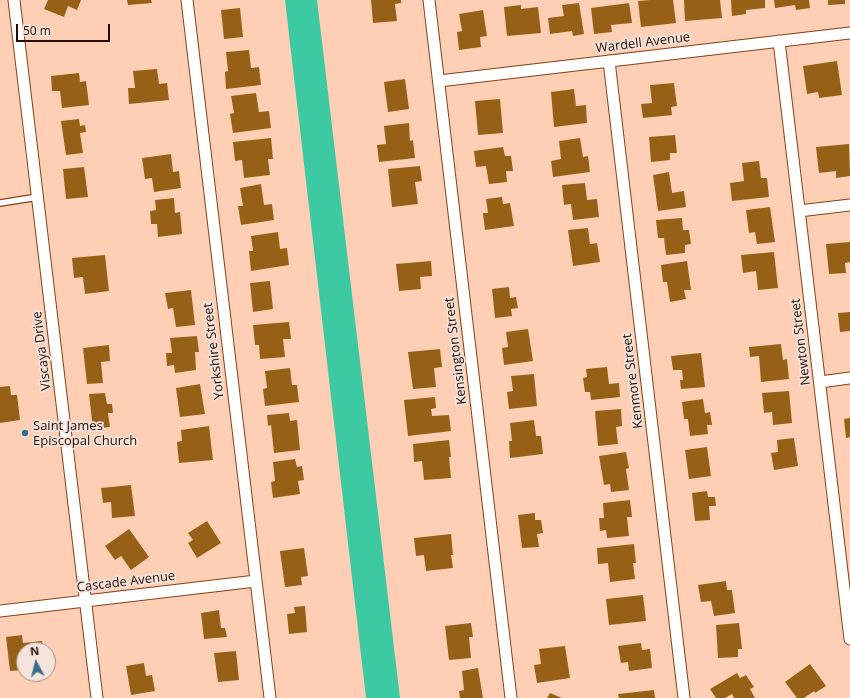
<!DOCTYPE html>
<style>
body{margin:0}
#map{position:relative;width:850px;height:698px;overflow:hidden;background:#ffcfb5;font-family:"Open Sans",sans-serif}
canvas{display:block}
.north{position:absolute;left:16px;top:642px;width:40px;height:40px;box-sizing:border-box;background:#f4e4db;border:1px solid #a28e83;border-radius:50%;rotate:353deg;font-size:11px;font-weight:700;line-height:16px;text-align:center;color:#280c00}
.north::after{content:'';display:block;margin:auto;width:14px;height:18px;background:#376f89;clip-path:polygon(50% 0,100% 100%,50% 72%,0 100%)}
.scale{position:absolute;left:16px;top:24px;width:94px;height:18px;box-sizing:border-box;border:2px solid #280c00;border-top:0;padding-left:5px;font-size:12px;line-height:14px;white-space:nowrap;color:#280c00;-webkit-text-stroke:3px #f4e4db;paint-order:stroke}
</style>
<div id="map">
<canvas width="850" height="698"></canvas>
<div class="north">N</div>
<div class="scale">50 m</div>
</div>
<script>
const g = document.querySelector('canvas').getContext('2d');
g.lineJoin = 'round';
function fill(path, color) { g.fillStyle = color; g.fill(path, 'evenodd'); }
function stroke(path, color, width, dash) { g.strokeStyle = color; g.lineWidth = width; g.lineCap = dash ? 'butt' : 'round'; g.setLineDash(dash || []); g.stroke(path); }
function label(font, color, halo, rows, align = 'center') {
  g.font = font + ' "Open Sans",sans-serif'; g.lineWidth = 3.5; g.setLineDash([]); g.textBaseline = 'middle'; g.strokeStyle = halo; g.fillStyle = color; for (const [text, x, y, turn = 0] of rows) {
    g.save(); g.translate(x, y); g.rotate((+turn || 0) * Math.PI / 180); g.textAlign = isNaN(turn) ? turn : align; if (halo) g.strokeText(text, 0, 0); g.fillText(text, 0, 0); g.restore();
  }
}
const water = new Path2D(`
 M285 0H317L400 698H366Z`);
const building = new Path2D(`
 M48 0H81L77 10 68 6 64 17 44 9Z
 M127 0H151L152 3 128 5Z
 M371 0H401V3L395 4 397 21 373 23Z
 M650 0H673L676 23 641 27 638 1Z
 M684 0H720L722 18 685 21Z
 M731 0H765V8L746 10V14L732 16Z
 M774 0H809L810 8 796 10 795 5 775 8Z
 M828 0H845V4L828 5Z
 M579 3 584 34 573 36 572 31 550 34 548 18 564 16 562 5Z
 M629 3 632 23 611 25 612 32 594 34 591 8Z
 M521 5V9L538 7 541 33 507 36 504 7Z
 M240 8 243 37 224 39 221 10Z
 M483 10 487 36 480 37 481 47 459 50 457 32 462 31 459 14Z
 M249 50 251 68 259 67 261 85 226 89 225 72 228 71 226 52Z
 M837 61 842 95 819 98 818 92 807 94 803 66Z
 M157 69 159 84 167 83 169 100 129 104 128 88H135L133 71Z
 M79 73 80 82 86 81 89 105 62 108 60 91H52L51 76Z
 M405 79 409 109 388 112 384 82Z
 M674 83 677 106 671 107 672 115 643 118 641 104 652 103 650 85Z
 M574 89 576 106 586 105 587 123 554 127 551 92Z
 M256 93 259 112 269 111 271 128 233 133 230 114 234 113 231 96Z
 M500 99 503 133 478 135 475 101Z
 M79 119 80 126 85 125 86 132 80 133 83 153 66 155 61 121Z
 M409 123 410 141 413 140 415 158 379 162 377 145 386 144 384 126Z
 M675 135 677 153H670V160L651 162 649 137Z
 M271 138 273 159H268L270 175 244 178 242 160 235 161 233 142Z
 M580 138 583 157 588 156 590 172 553 177 551 161 561 159 559 141Z
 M849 144 850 176 836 178V171L819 173 816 147Z
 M503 147 505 156H511L513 171H506L507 182 489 184 486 166 476 167 474 151Z
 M171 154 173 172 179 171 181 188 154 192 152 178 145 179 142 158Z
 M759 161 761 178H767L769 197 732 201 730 183 744 181 742 163Z
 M420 166 422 181 415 182 418 204 392 207 388 169Z
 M84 167 88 197 66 199 63 169Z
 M669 172 672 193 684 191 686 207 658 211 653 175Z
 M585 183 587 200 597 199 599 217 573 220 571 204 564 205 562 185Z
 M261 184 264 205 272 204 274 220 241 225 238 206H243L240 188Z
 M502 197 503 204 510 203 514 226 485 230 483 213H488L486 199Z
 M174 198 175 213 180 212 182 234 158 237 157 224H151L150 211 156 210 155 200Z
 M770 207 775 242 757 244 755 232 749 233 746 210Z
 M682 218 683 230H689L691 244 685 245V253L666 255 664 238H658L656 220Z
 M588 228 590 244 597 243 600 262 573 266 568 230Z
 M278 232 280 249 287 248 289 265 251 271 249 251H253L251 236Z
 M850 242V262L845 263 846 273 829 274 826 244Z
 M774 252 778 288 758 290 756 271 743 273 741 255Z
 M105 255 109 291 85 294 83 277 74 278 72 258Z
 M431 261 432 276 420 277 421 289 399 291 396 264Z
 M687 261 691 290H684L686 299 670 302 667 282H663L661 265Z
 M270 281 273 309 253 312 250 283Z
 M509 287 510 298 516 297 518 308 511 309 512 316 495 318 492 289Z
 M191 290 195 325 176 327 173 308 168 309 165 293Z
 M850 312V331L840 332 838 313Z
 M289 322 291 339H283L285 357 260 359 259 345H255L253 325Z
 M528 329 533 361 504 365 502 348 508 347 506 332Z
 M197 336 199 352H195L196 370 175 373 174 365 167 366 166 353H172L170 338Z
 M781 344 783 360 787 359 789 379 761 382 759 356 750 357 749 347Z
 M109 345 110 361 101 362 103 383 87 384 83 348Z
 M440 349 442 367 434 368 436 387 413 389 408 352Z
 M701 353 705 387 681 389 680 380H683L682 370H673L671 356Z
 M607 367 609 384 619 383 620 397 591 400 590 392H585L583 378 587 377 586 369Z
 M290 368 292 385H297L299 402 265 406 263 389 267 388 265 371Z
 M534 374 537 406 509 409 507 392 513 391 511 376Z
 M200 384 205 414 180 417 176 388Z
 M10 386 11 395H17L20 420 0 423V387Z
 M789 391 792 423 773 425 772 412 764 413 762 393Z
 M105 393 107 404H112L113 413H108L110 427 93 429 89 394Z
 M435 397 436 408 431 409 432 416 449 415 451 431 408 436 404 400Z
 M703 399 705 413 710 412 712 425H707L708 434 690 436 688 419H684L682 402Z
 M621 409 622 426 616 427 618 444 598 446 595 411Z
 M289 413 290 421 297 420 300 450 274 453 271 425 268 426 267 415Z
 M850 418V437L846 438 844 419Z
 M534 420 536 436H541L543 454 510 458 509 441H512L510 423Z
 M209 426 213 460 179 463 177 442 182 441 181 430Z
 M794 438 798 466 774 470 771 453 778 452 777 440Z
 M449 440 451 457H449L451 478 424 480 422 461 414 462 413 444Z
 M707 447 711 476 689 479 685 450Z
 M626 452 629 468 626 469 629 490 611 492 610 484 604 485 599 456Z
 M295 459 297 467 302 466 304 480 298 481 300 494 273 498 271 482 275 481 273 462Z
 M131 485 135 516 112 518 111 502 103 503 101 488Z
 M707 491 708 497H715L716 506H709L710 520 695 521 692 493Z
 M630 500 632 517H627L629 536 607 538 606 530 600 531 599 518H604L603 503Z
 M535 513V520H541L543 533 537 534 539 547 522 548 518 515Z
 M207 521 221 543 197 558 188 543 193 540 188 533Z
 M129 529 149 557 131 570 121 556 115 560 105 546Z
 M451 534 453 555H451L453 568 426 571 424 555 416 556 414 538Z
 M634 544 636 563H633L635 579 610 582 608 563 598 564 597 548Z
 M304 548 308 576 301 577 302 585 285 587 280 551Z
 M726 581 727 590H732L735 613 714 616 711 601 701 602 698 585Z
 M643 595 646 621 609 625 606 599Z
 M305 606 307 632 289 634 287 614 295 613 294 607Z
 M219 610 221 628H225L227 637 204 639 201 613Z
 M471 623 473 637H469L471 658 449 660 445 626Z
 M739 623 742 649H738V657L718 658 716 625Z
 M22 635 23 643 42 641 43 650H24V670L10 671 6 637Z
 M641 643 642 650 650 649 652 668 629 671 628 662 621 663 618 646Z
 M565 646 570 678 537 683 534 665 541 664 539 649Z
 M236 651 239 680 218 682 214 653Z
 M144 663 146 676 152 675 155 691 131 695 126 666Z
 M810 664 826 686 815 693 814 691 804 698H797L785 682Z
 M478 668 483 698H460L459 691 464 690 462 671Z
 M737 673 740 678 746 675 754 687 750 689 755 698H734L732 694 725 698H716L710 689Z
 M654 690 655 698H619L618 694Z
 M550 693 562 698H547Z`);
const service = new Path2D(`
 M0 203 38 197`);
const minor = new Path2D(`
 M14 0 97 698
 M187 0 270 698
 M429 0 511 698
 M779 41 850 639
 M609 61 684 698
 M439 81 850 33
 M799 211 850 205
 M820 382 850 378
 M0 611 256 581`);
const markers = [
 [25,433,4,"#376f89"]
];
const streetNames = [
 ["Wardell Avenue",643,43,-7],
 ["Newton Street",801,342,-97],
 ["Viscaya Drive",42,351,-97],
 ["Yorkshire Street",214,351,-97],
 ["Kensington Street",456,351,-97],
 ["Kenmore Street",633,381,-97],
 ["Cascade Avenue",126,582,-7]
];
const poiNames = [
 ["Saint James",33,426],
 ["Episcopal Church",33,441]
];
fill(water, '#3dc9a1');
fill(building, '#966117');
stroke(service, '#844013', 8);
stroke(minor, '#844013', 13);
stroke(service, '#fff', 5.5);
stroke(minor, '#fff', 11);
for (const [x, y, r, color] of markers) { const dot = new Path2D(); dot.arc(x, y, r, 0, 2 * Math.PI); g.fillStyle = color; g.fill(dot); stroke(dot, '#f4e4db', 1.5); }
label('13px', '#280c00', '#f4e4db', streetNames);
label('13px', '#280c00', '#f4e4db', poiNames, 'left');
</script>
